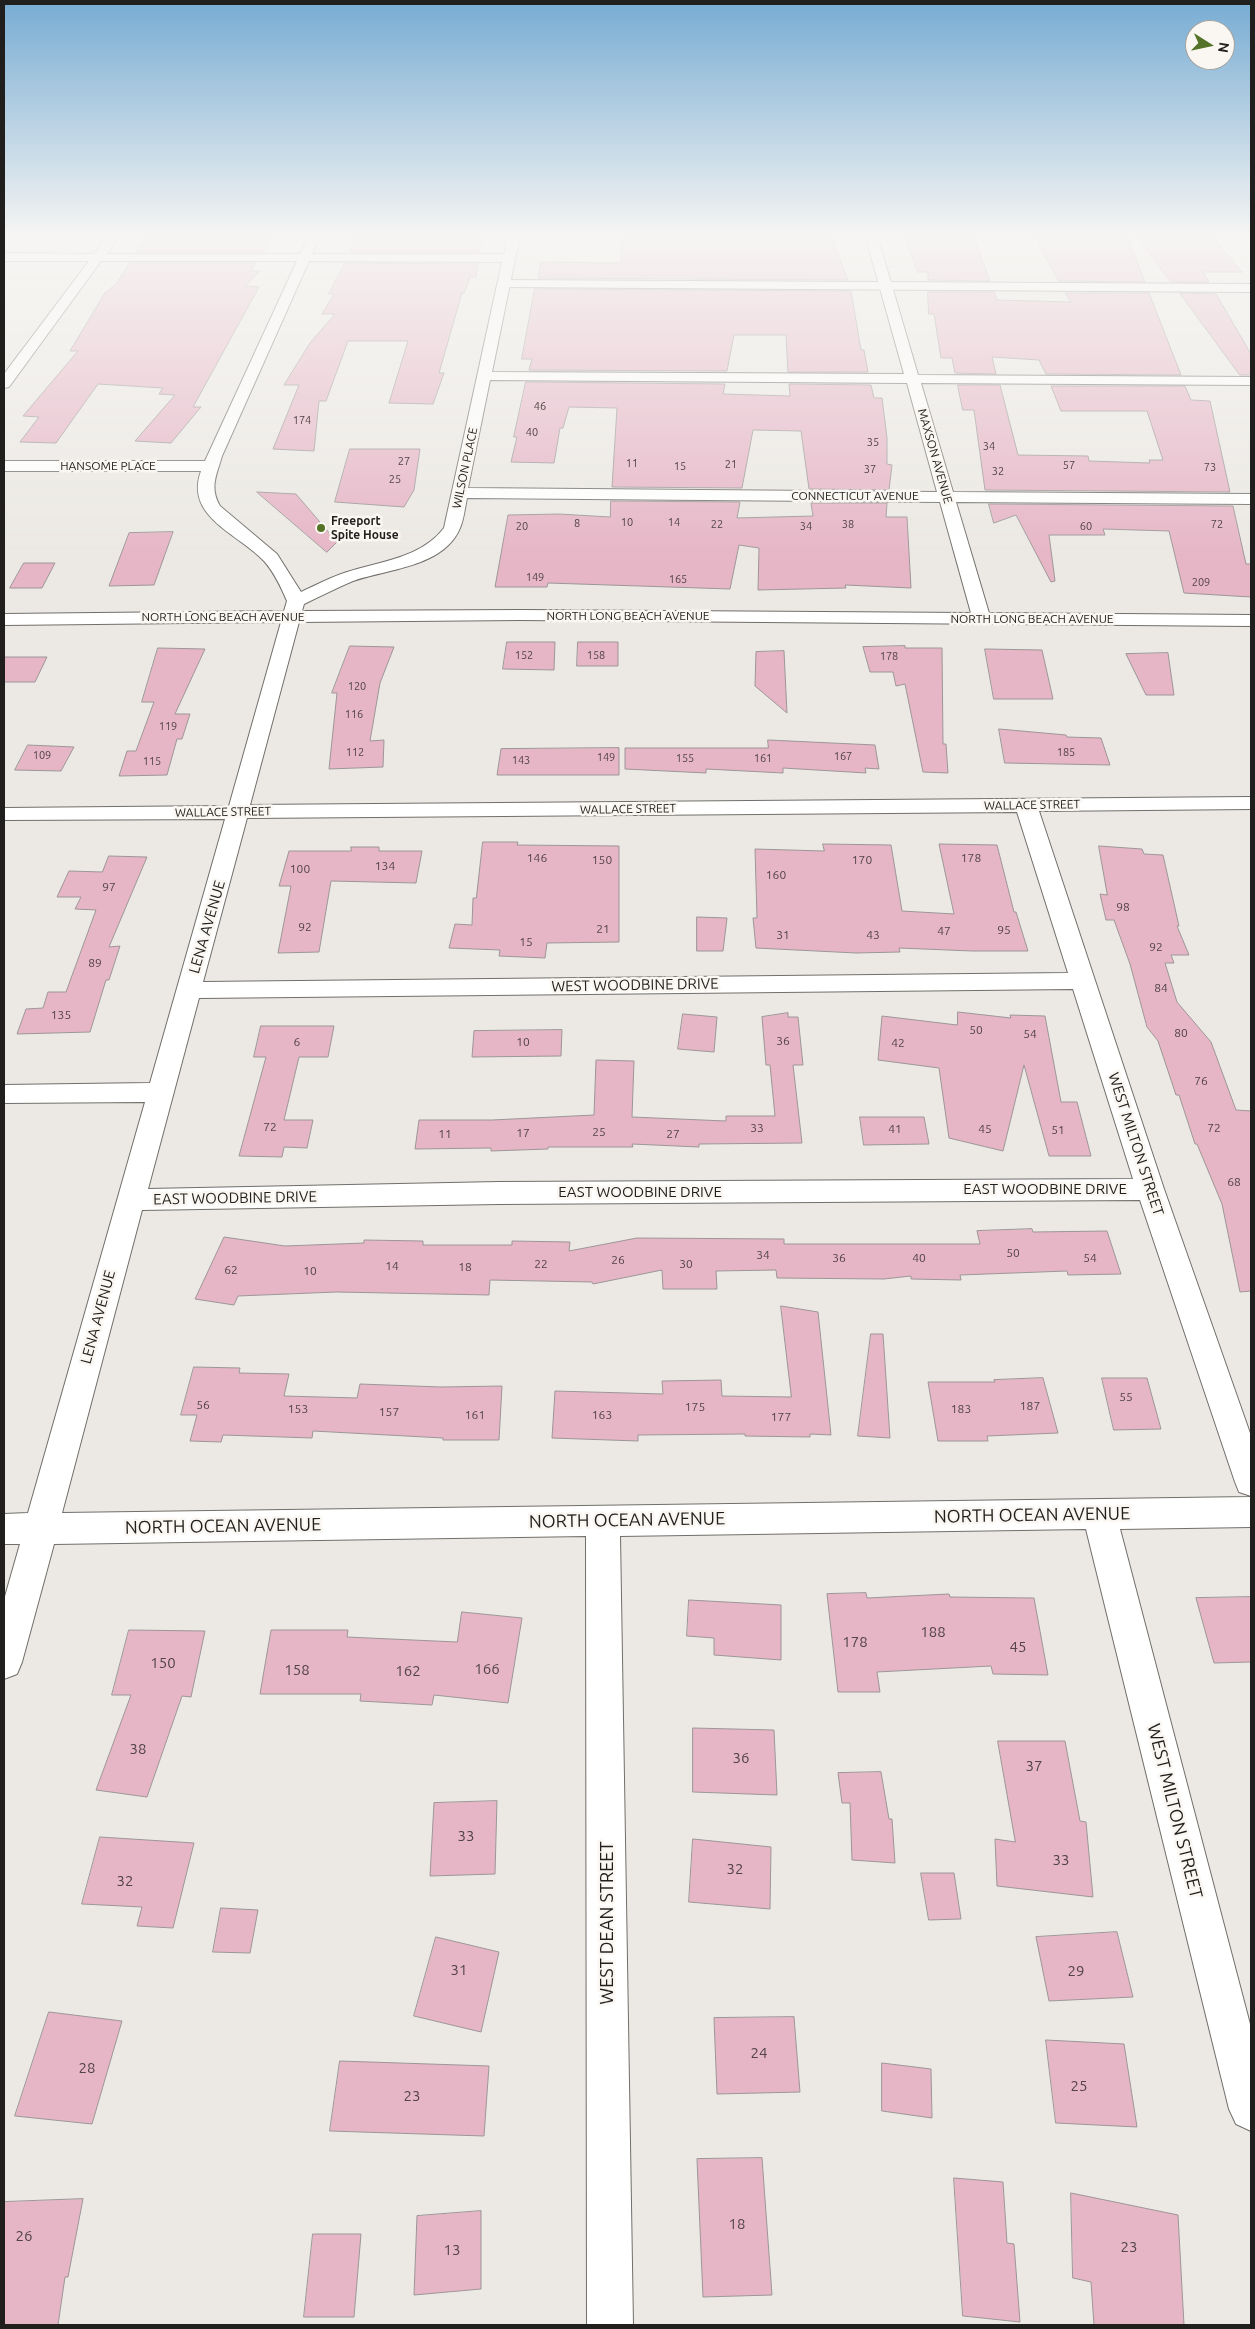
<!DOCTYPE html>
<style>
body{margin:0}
#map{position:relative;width:1255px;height:2329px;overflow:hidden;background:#ece9e4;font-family:Ubuntu,sans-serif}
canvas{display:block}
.frame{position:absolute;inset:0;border:5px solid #201f1d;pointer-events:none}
.north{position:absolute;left:1185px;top:20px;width:50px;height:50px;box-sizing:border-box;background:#faf7f2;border:1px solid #a3a19d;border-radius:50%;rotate:100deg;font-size:14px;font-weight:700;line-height:20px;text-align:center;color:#201f1d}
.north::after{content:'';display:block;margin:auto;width:18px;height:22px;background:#557328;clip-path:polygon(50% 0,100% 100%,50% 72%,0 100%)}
</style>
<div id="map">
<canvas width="1255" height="2329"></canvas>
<div class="frame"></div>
<div class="north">N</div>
</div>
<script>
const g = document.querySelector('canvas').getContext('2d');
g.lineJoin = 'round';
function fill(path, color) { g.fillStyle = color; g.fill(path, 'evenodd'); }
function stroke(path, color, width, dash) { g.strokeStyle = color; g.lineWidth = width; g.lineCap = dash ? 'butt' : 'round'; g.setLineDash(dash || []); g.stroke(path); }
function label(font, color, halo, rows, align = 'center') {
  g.font = font + ' Ubuntu,sans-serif'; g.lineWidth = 5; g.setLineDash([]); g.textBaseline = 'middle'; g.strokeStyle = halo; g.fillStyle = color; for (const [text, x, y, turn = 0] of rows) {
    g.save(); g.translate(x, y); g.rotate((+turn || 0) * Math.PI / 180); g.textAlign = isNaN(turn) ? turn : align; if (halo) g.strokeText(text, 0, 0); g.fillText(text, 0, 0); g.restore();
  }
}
const building = new Path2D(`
 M148 235H234L273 236 263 252H137Z
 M356 235 480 237V252H350Z
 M622 235H831L848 280 538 278 541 262 621 263Z
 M904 235H973L990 281 928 280V272H918Z
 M1033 235H1127L1145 282 1059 281Z
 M1136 235H1211L1242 272H1203L1209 282H1171Z
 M130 263H256L251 271H260L245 286 259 287 193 407H201L171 443 135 441 175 395 159 394 163 388 98 384 56 443 20 442 39 417 23 416 78 351H70L105 293 116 284Z
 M345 263 478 264 476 277H470L464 293H462L439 373H444L433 404 389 403 408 341H348L326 401H319L314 451 273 449 299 385H284L310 343 335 314H322L334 294H329Z
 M535 289 851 291 861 350H864L868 372H788L786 335H734L727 371 529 370 532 359H522Z
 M928 292H994L997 300 1071 302 1065 293H1149L1181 375 1046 374 1039 360 992 357 996 374 955 373 952 358H941L934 314H929Z
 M1180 293 1216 294 1251 354V375H1240Z
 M526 382 725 384 723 394 790 396 789 384 871 385 874 398H882L887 438V464L892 465 889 490 809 489 801 431 753 430 742 488 612 487 617 408 569 407 563 428H560L554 463 511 462 517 437H514Z
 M958 385H1000L1018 455 1088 456 1089 461 1150 463 1149 460H1163L1147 411H1061L1051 386H1185L1191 400 1210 401 1230 492 985 490 974 410H963Z
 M350 449H420L414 490 404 507 335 502Z
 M257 492 296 494 337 542 327 552Z
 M611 501 740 502 737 518 813 516 811 503H887L886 517H907L911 588 845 585 846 588 758 590 759 548 739 545 730 589 548 583 547 587H495L508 515 559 514 610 517Z
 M989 504 1233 506 1246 564H1251V597L1184 593 1169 531 1103 529 1105 535H1049L1055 581 1051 582 1016 515 994 523Z
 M173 532 154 585 109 586 129 533Z
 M24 563H55L42 588H10Z
 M507 642H555L554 670 503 669Z
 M578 642H618V666H577Z
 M350 646 394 647 380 683 370 741 384 740 383 767 329 769 337 693H332Z
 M905 646V648H942L943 744H946L948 773 923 772 905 684 896 686 893 672H870L863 647Z
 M158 648 205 649 175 714H190L182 739H177L167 775 119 776 127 751H136L154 702H142Z
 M985 649 1042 650 1053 699H994Z
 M784 651 787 713 755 686 756 652Z
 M1168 653 1174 695H1146L1126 654Z
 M4 657H47L35 682H4Z
 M999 729 1066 735 1067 737 1101 738 1110 765 1005 763Z
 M768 740 875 745 879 769 865 768 866 773 783 768V773L706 769V773L625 769V748H768Z
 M28 745 74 747 61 771 15 770Z
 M619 748V775H497L501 749Z
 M483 842H518L517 845 619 846V942L547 943 545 958 499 956 500 950 449 948 455 924 472 925 473 898H476Z
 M823 844 891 845 902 911 954 914 939 844 997 845 1014 912H1016L1028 951H972L899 948 900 952 856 953 756 948 753 918H757L755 849 824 851Z
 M1099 846 1142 849 1144 854 1163 855 1179 926H1177L1189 955H1171L1174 963H1165L1177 1002 1211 1042 1236 1110 1251 1111V1291L1240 1292 1222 1204 1197 1144H1195L1179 1095H1176L1158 1041 1147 1027 1130 964 1114 920H1106L1100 894 1107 895Z
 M351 847H379V851H422L416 883 331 881 319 952 278 953 291 886H279L289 851H351Z
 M109 856 147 857 109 947 120 946 109 980H106L90 1032 17 1034 26 1009 43 1008 48 992H66L96 910 75 909 81 897H57L69 871 102 872Z
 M697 917 727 918 723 951H697Z
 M958 1012 1011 1018 1010 1015 1045 1016 1061 1102H1077L1091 1156H1049L1024 1065 1003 1151 949 1138 939 1068 878 1060 882 1016 957 1025Z
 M788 1013V1017H798L803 1065H793L802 1143 699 1144V1147L632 1144 633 1147H548V1149L491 1151V1148L415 1149 419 1120H492L594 1115 596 1060 634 1061 632 1117 726 1121V1116H775L770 1065H766L762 1017Z
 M683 1014 717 1017 714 1052 678 1049Z
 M261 1026H334L328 1057H299L284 1120H313L307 1148 284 1147 282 1157 239 1156 266 1057H254Z
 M562 1030 561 1056 472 1057 474 1031Z
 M860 1117H924L929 1144 864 1145Z
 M1032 1229 1033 1232 1107 1231 1121 1274 1068 1275 1067 1271 960 1275 961 1280 911 1279V1276L884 1279 777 1278 776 1270 716 1271 717 1289H663L662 1270 593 1284 592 1282 490 1280 489 1295 336 1292 238 1296 234 1305 195 1299 224 1237 285 1246 364 1243V1240L423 1241V1245H512V1241L570 1242 569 1251 637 1238 784 1239V1244H980L977 1231Z
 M781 1306 818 1312 831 1435 810 1434V1437L745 1436V1434L638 1435V1441L552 1438 555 1391 663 1394 662 1381 721 1380 722 1396 791 1397Z
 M871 1334H883L890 1438 858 1436Z
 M194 1367 240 1368 239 1373 289 1374 284 1396 357 1398 360 1384 441 1387 502 1386 499 1440H443V1438L313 1431 312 1438 223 1435 221 1442 190 1441 197 1415H181Z
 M1043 1378 1058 1433 987 1436 988 1441H938L928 1382H995L994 1380Z
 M1102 1378H1147L1161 1429 1114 1430Z
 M866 1593 867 1598 949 1594 950 1597 1034 1598 1048 1675 993 1674 991 1666 877 1672 880 1692H838L827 1594Z
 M1251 1597V1662L1214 1663 1196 1598Z
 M689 1600 781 1605V1660L714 1655V1638L687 1636Z
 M462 1612 522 1618 508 1703 434 1695 432 1705 360 1701 361 1694H260L271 1630H348L347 1637 457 1642Z
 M129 1630 205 1631 191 1697 182 1696 147 1797 96 1790 131 1695H112Z
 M693 1728 774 1730 777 1795 693 1792Z
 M998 1741H1065L1080 1821 1086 1822 1093 1897 997 1886 995 1839 1015 1842Z
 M881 1772 889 1819H892L895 1863 852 1860 850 1803H842L838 1773Z
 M497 1801 495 1874 430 1876 434 1803Z
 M100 1837 194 1843 173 1928 137 1926 142 1907 82 1904Z
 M693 1839 771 1847 770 1909 689 1902Z
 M921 1873H954L961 1919 929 1920Z
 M221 1908 258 1910 250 1953 213 1952Z
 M1117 1932 1133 1997 1049 2001 1036 1937Z
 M436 1937 499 1952 481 2032 414 2016Z
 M49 2012 122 2021 92 2124 15 2116Z
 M794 2017 800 2092 717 2094 714 2018Z
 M1046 2040 1124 2044 1137 2127 1056 2123Z
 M340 2061 489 2066 484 2136 330 2131Z
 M882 2063 931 2069 932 2118 882 2111Z
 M762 2158 772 2295 703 2297 697 2159Z
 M954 2178 1003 2182 1007 2243 1014 2244 1020 2322 963 2316Z
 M1071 2193 1178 2215 1184 2325H1094L1091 2282 1073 2278Z
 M83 2199 68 2277H65L58 2325H4V2202Z
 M481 2211V2289L414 2295 417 2216Z
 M313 2234H361L354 2317H304Z`);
const street = new Path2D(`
 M108 235H120L107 254H300L309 235H321L312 254H504L508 235H520L492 372 904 374 865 235H877L918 375 1251 377V385L921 383 953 492 1251 494V504L956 502 989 613 1251 615V626L520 620 299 622 250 805 1251 797V809L1039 811 1164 1189 1251 1436V1496L1239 1492 1235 1482 1140 1200 499 1204 142 1210 62 1513 1251 1497V1527L1120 1529 1251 2028V2131L1236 2124 1229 2109 1086 1529 620 1536 633 2325H587L586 1536 54 1544 22 1662 17 1674 4 1679V1600L20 1544H4V1514L28 1513 145 1102 4 1103V1085L150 1083 225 819 4 820V808L229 806 281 622 4 625V614L284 611 287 601C281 587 274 572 264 561 239 534 184 517 201 471H4V461H205L297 261H101L9 387 4 388V374L89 261H4V253L94 254ZM309 261 502 262 444 528C421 558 381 561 347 572 331 577 316 585 301 592L277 554 220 506C209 487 217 474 222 456ZM490 380 907 383 937 492 468 488ZM467 498 940 502 971 613 520 610 302 611 304 604C321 596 336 588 353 581 387 569 444 567 460 528 464 519 465 507 467 498ZM1017 812 1068 973 203 982 247 818ZM1073 989 1133 1179 499 1182 148 1189 199 998Z`);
const secondary = new Path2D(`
 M504 280 1251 284V292L500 287 498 284Z`);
const markers = [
 [321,528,5,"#557328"]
];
const farNumbernames = [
 ["46",540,406],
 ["174",302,420],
 ["40",532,432],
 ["35",873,442],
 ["34",989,446],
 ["27",404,461],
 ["11",632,463],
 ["21",731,464],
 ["57",1069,465],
 ["15",680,466],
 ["73",1210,467],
 ["37",870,469],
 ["32",998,471],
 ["25",395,479],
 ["10",627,522],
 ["14",674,522],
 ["8",577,523],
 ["22",717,524],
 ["38",848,524],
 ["72",1217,524],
 ["20",522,526],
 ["34",806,526],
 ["60",1086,526],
 ["149",535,577],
 ["165",678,579],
 ["209",1201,582],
 ["152",524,655],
 ["158",596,655],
 ["178",889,656],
 ["120",357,686],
 ["116",354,714],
 ["119",168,726],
 ["112",355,752],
 ["185",1066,752],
 ["109",42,755],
 ["167",843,756],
 ["149",606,757],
 ["155",685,758],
 ["161",763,758],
 ["143",521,760],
 ["115",152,761]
];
const farStreetnames = [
 ["MAXSON AVENUE",935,456,74],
 ["HANSOME PLACE",108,466],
 ["WILSON PLACE",465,468,-78],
 ["CONNECTICUT AVENUE",855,496],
 ["NORTH LONG BEACH AVENUE",628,616],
 ["NORTH LONG BEACH AVENUE",223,617],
 ["NORTH LONG BEACH AVENUE",1032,619],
 ["WALLACE STREET",1032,805,-1],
 ["WALLACE STREET",628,809,-1],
 ["WALLACE STREET",223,812,-1]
];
const farPoinames = [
 ["Freeport",331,521],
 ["Spite House",331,535]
];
const numberNames = [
 ["146",537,858],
 ["178",971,858],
 ["150",602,860],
 ["170",862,860],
 ["134",385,866],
 ["100",300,869],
 ["160",776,875],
 ["97",109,887],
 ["98",1123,907],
 ["92",305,927],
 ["21",603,929],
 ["95",1004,930],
 ["47",944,931],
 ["31",783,935],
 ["43",873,935],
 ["15",526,942],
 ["92",1156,947],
 ["89",95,963],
 ["84",1161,988],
 ["135",61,1015],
 ["50",976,1030],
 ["80",1181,1033],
 ["54",1030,1034],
 ["36",783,1041],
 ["6",297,1042],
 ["10",523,1042],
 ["42",898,1043],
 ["76",1201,1081],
 ["72",270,1127],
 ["33",757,1128],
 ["72",1214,1128],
 ["41",895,1129],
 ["45",985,1129],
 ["51",1058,1130],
 ["25",599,1132],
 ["17",523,1133],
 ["11",445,1134],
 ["27",673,1134],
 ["68",1234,1182],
 ["50",1013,1253],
 ["34",763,1255],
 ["36",839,1258],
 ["40",919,1258],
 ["54",1090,1258],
 ["26",618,1260],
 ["22",541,1264],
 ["30",686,1264],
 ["14",392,1266],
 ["18",465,1267],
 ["62",231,1270],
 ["10",310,1271],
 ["55",1126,1397],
 ["56",203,1405],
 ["187",1030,1406],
 ["175",695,1407],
 ["153",298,1409],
 ["183",961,1409],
 ["157",389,1412],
 ["161",475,1415],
 ["163",602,1415],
 ["177",781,1417]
];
const streetNames = [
 ["LENA AVENUE",207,927,-74],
 ["WEST WOODBINE DRIVE",635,985,-1],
 ["WEST MILTON STREET",1136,1144,72],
 ["EAST WOODBINE DRIVE",1045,1189],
 ["EAST WOODBINE DRIVE",640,1192],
 ["EAST WOODBINE DRIVE",235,1198,-1],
 ["LENA AVENUE",98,1317,-75]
];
const nearNumbernames = [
 ["188",933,1632],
 ["178",855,1642],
 ["45",1018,1647],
 ["150",163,1663],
 ["166",487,1669],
 ["158",297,1670],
 ["162",408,1671],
 ["38",138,1749],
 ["36",741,1758],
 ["37",1034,1766],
 ["33",466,1836],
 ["33",1061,1860],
 ["32",735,1869],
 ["32",125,1881],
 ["31",459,1970],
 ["29",1076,1971],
 ["24",759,2053],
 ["28",87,2068],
 ["25",1079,2086],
 ["23",412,2096],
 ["18",737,2224],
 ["26",24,2236],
 ["23",1129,2247],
 ["13",452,2250]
];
const nearStreetnames = [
 ["NORTH OCEAN AVENUE",1032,1515,-1],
 ["NORTH OCEAN AVENUE",627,1520,-1],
 ["NORTH OCEAN AVENUE",223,1526,-1],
 ["WEST MILTON STREET",1175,1811,76],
 ["WEST DEAN STREET",607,1923,-90]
];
fill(building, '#e6b5c6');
stroke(building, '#9c9698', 1);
stroke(street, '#716f6b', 2);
stroke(secondary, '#716f6b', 2);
fill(street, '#fff');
fill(secondary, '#fff');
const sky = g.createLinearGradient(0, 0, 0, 561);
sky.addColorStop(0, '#77acd3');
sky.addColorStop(0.42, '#f6f5f3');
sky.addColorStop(1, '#f6f5f300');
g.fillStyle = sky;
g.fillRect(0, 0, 1255, 561);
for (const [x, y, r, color] of markers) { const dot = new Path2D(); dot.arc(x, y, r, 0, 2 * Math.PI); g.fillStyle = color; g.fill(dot); stroke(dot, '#faf7f2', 2); }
label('11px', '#524447', null, farNumbernames);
label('12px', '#201f1d', '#faf7f2', farStreetnames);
label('bold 12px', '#201f1d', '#faf7f2', farPoinames, 'left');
label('12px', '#524447', null, numberNames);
label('15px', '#201f1d', '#faf7f2', streetNames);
label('15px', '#524447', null, nearNumbernames);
label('18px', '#201f1d', '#faf7f2', nearStreetnames);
</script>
